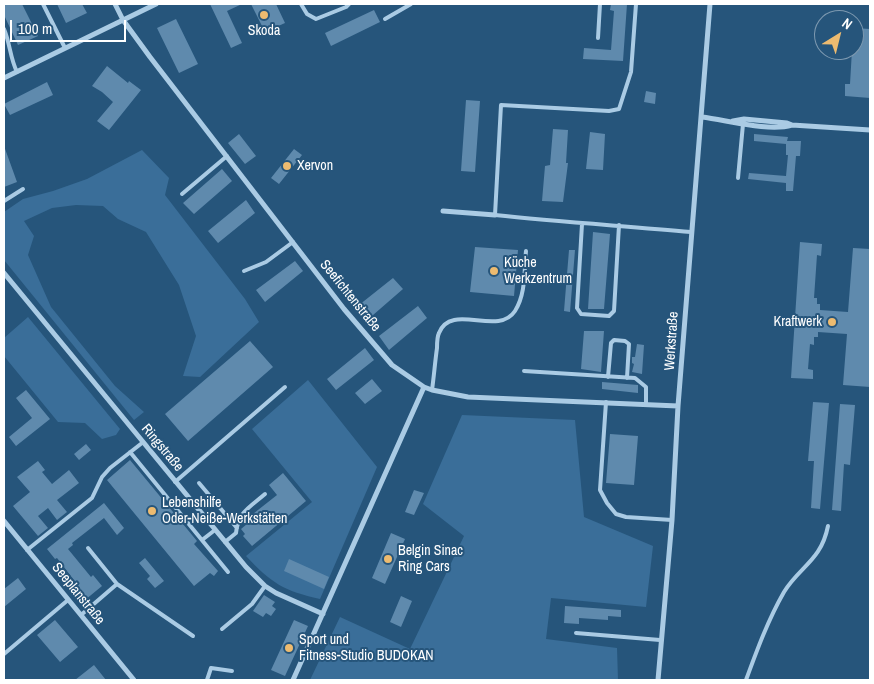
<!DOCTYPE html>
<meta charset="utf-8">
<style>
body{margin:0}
#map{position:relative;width:874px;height:684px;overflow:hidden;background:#26557b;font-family:"Archivo Narrow",sans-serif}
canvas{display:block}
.frame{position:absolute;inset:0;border:5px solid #fff;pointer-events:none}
.north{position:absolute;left:814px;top:10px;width:50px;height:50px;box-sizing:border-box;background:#26557b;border:1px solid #7d99b0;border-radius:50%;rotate:36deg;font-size:14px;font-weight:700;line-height:20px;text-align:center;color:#fff}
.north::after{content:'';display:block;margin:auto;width:18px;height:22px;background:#edbb70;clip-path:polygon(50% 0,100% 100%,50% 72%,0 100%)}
.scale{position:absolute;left:10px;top:20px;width:116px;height:22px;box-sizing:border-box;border:2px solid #fff;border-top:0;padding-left:6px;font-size:15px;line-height:18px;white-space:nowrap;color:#fff;-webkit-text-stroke:4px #26557b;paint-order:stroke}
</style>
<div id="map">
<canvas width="874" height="684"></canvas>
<div class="frame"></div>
<div class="north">N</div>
<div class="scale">100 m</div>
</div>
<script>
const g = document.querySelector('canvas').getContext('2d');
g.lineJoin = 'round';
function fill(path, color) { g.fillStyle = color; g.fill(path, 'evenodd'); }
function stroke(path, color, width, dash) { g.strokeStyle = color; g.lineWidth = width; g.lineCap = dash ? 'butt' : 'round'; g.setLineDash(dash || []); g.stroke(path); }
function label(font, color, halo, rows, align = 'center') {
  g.font = font + ' "Archivo Narrow",sans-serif'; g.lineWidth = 4; g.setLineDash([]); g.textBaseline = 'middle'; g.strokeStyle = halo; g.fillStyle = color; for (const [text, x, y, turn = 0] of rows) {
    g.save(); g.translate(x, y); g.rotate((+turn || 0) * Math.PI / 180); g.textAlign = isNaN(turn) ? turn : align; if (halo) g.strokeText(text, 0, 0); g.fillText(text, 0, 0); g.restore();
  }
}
const green = new Path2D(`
 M142 150 169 178 165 195 245 299 259 322 200 377 183 376 196 336 179 285 146 232 118 219 103 206 76 205 52 208 24 221 34 236 28 255 51 307 115 386 144 412 134 420 4 260V212L23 199 53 191 87 179Z
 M28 317 120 429 116 435 102 439 85 423 58 422 4 356V338Z
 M308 380 377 467 320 599C284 591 271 583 246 556L312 502 252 429Z
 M462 415 575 420 584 517 653 546 646 607 551 598 546 639 617 648 618 680H310L340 617 410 649 464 536 423 504Z`);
const building = new Path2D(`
 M4 4H22L38 36 18 45 4 15Z
 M57 4H82L87 13 66 23Z
 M210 4H242L227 11 242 43 231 48Z
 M251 4H276L285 23 265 32Z
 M611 4H627L623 61 583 59 584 48 611 50 614 11 610 10Z
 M374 10 380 22 331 46 325 33Z
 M176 19 198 64 179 73 157 28Z
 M854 28 870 29V98L845 96V84H850L852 50H854Z
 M107 66 128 83 129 81 141 90 109 130 97 121 113 102 102 92 92 86Z
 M47 82 53 95 10 115 4 104Z
 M646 91 656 93 655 104 644 102Z
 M466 100 480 101 475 172 461 171Z
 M553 129 568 130 566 163H568L563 202 542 201 545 166 550 165Z
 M590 132 605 134 603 170 586 169Z
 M239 134 256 156 245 164 228 143Z
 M754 134 788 137 787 141H801L800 156H796L793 191H786V183L748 179 749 173 786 176 788 155H786V144L754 141Z
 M4 146 17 182 4 187Z
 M294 149 302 155 279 184 271 178Z
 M222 169 232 181 194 214 183 203Z
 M246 200 255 213 218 243 208 231Z
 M593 232 610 234 604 309H588Z
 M800 242 822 244 821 256 817 255 814 298H817V304H820V310L848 312 853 248 870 249V387L843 385 847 334 818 332V337H814V345L810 344 808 369 813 370V379L791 378Z
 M475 247 518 250 514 296 470 292Z
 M569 250H575L570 312 564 311Z
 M295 261 303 271 265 302 256 290Z
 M393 278 403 289 365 322 354 309Z
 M418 306 427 318 389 350 379 336Z
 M584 331H604L601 372 581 369Z
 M250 341 273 367 188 441 165 414Z
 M637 344 644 345 642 374 632 372 634 364 632 363V357H635Z
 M365 348 374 360 336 390 327 379Z
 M372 379 382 391 365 404 355 393Z
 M602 382 638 385V393L602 389Z
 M26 390 50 419 16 446 9 437 32 418 16 398Z
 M813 402 829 403 820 509 811 508 814 461H808Z
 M840 404 855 405 850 465 844 464 841 511 832 510Z
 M610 434 638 436 634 485 606 483Z
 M86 444 91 450 79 460 74 454Z
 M130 460 197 541 194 544 218 571 214 576 210 573 194 586 107 480Z
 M38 461 45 470 42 472 52 484 69 470 79 483 57 500 67 512 57 520 48 508 38 516 48 528 38 536 13 506 30 492 17 477Z
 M283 473 306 501 252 546 243 536 245 534 241 529 247 524 244 521 277 495 269 485Z
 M414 490 424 493 414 515 405 512Z
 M104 503 124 528 117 535 104 518 72 543 73 545 68 549 91 577 93 575 102 586 85 600 74 586 77 584 57 558 55 559 47 549Z
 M391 533 405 539 385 584 372 578Z
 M145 558 164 581 155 588 147 579 150 576 139 563Z
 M289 559 329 577 324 589 284 571Z
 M18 578 26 589 4 607V589Z
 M264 595 275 602 272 606 276 609 271 616 266 613 263 617 253 611Z
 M401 596 412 601 401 627 390 622Z
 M565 606 621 610V617L608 616V620L579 618V624L564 623Z
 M55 620 78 647 60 662 37 635Z
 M294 620 308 626 285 676 271 670Z
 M94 665 106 680H75Z`);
const lane = new Path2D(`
 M43 4 65 48
 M301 4 307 14 316 19 346 7 349 4
 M636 4 631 72 619 109 609 111 501 105 495 215C560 222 626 226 691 232
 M385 19 411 4
 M4 29C10 43 10 58 17 72
 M598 38 600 4
 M738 178 743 124
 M182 194 227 156
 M4 201 23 189
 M582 224 577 308 581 314 609 316 614 311 619 225
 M244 271 266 262 293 242
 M524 371 635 378 646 387V404
 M608 377 611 343 614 340 625 341 629 344 627 378
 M432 390C434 376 435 362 437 348 437 343 437 337 439 333 451 302 498 337 515 311 526 294 524 271 526 251
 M606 402 600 490 607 503 616 514 626 517 672 520
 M130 452 228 572
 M175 482 285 387
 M199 483 237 528
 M202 540 215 530
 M225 542 236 533C238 512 250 507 265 494
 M27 550 92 498 102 477 110 468 142 443
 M117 584 193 636
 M81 615 117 584 88 548
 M222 629 252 604 265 586
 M576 633 660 640
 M4 654 68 600
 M207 680 211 668 232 671
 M746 680C757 650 768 620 784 592 800 566 821 561 828 526`);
const street = new Path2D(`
 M115 4 123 20 150 57 344 309 392 365 424 387 432 390 468 397 678 406
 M4 78 156 4
 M702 117C727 120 769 132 792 125
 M733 121 744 119 787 123 792 125 870 130
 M443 211 495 215
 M4 273 246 567 265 586 276 593 323 614
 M4 521 134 680
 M293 680 424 387
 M658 680 672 520 678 406 710 4`);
const markers = [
 [264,15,5,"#edbb70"],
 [287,166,5,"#edbb70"],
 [494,271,5,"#edbb70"],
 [832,322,5,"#edbb70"],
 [152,511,5,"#edbb70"],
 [388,559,5,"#edbb70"],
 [289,648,5,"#edbb70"]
];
const poiNames = [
 ["Skoda",264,31,"center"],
 ["Xervon",297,166],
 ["Küche",504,263],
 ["Werkzentrum",504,279],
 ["Kraftwerk",822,322,"right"],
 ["Lebenshilfe",162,503],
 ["Oder-Neiße-Werkstätten",162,519],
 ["Belgin Sinac",398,551],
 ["Ring Cars",398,567],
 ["Sport und",299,640],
 ["Fitness-Studio BUDOKAN",299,656]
];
const streetNames = [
 ["Seefichtenstraße",350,296,51],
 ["Werkstraße",672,341,-86],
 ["Ringstraße",162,448,50],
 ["Seeplanstraße",78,594,51]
];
fill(green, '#3a6e99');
fill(building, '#5f8aad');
stroke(lane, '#aacbe4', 4);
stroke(street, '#aacbe4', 5);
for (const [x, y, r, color] of markers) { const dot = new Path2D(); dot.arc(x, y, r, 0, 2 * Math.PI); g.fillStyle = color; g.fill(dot); stroke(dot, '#26557b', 2); }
label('14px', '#fff', '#26557b', poiNames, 'left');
label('14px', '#fff', '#26557b', streetNames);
</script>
